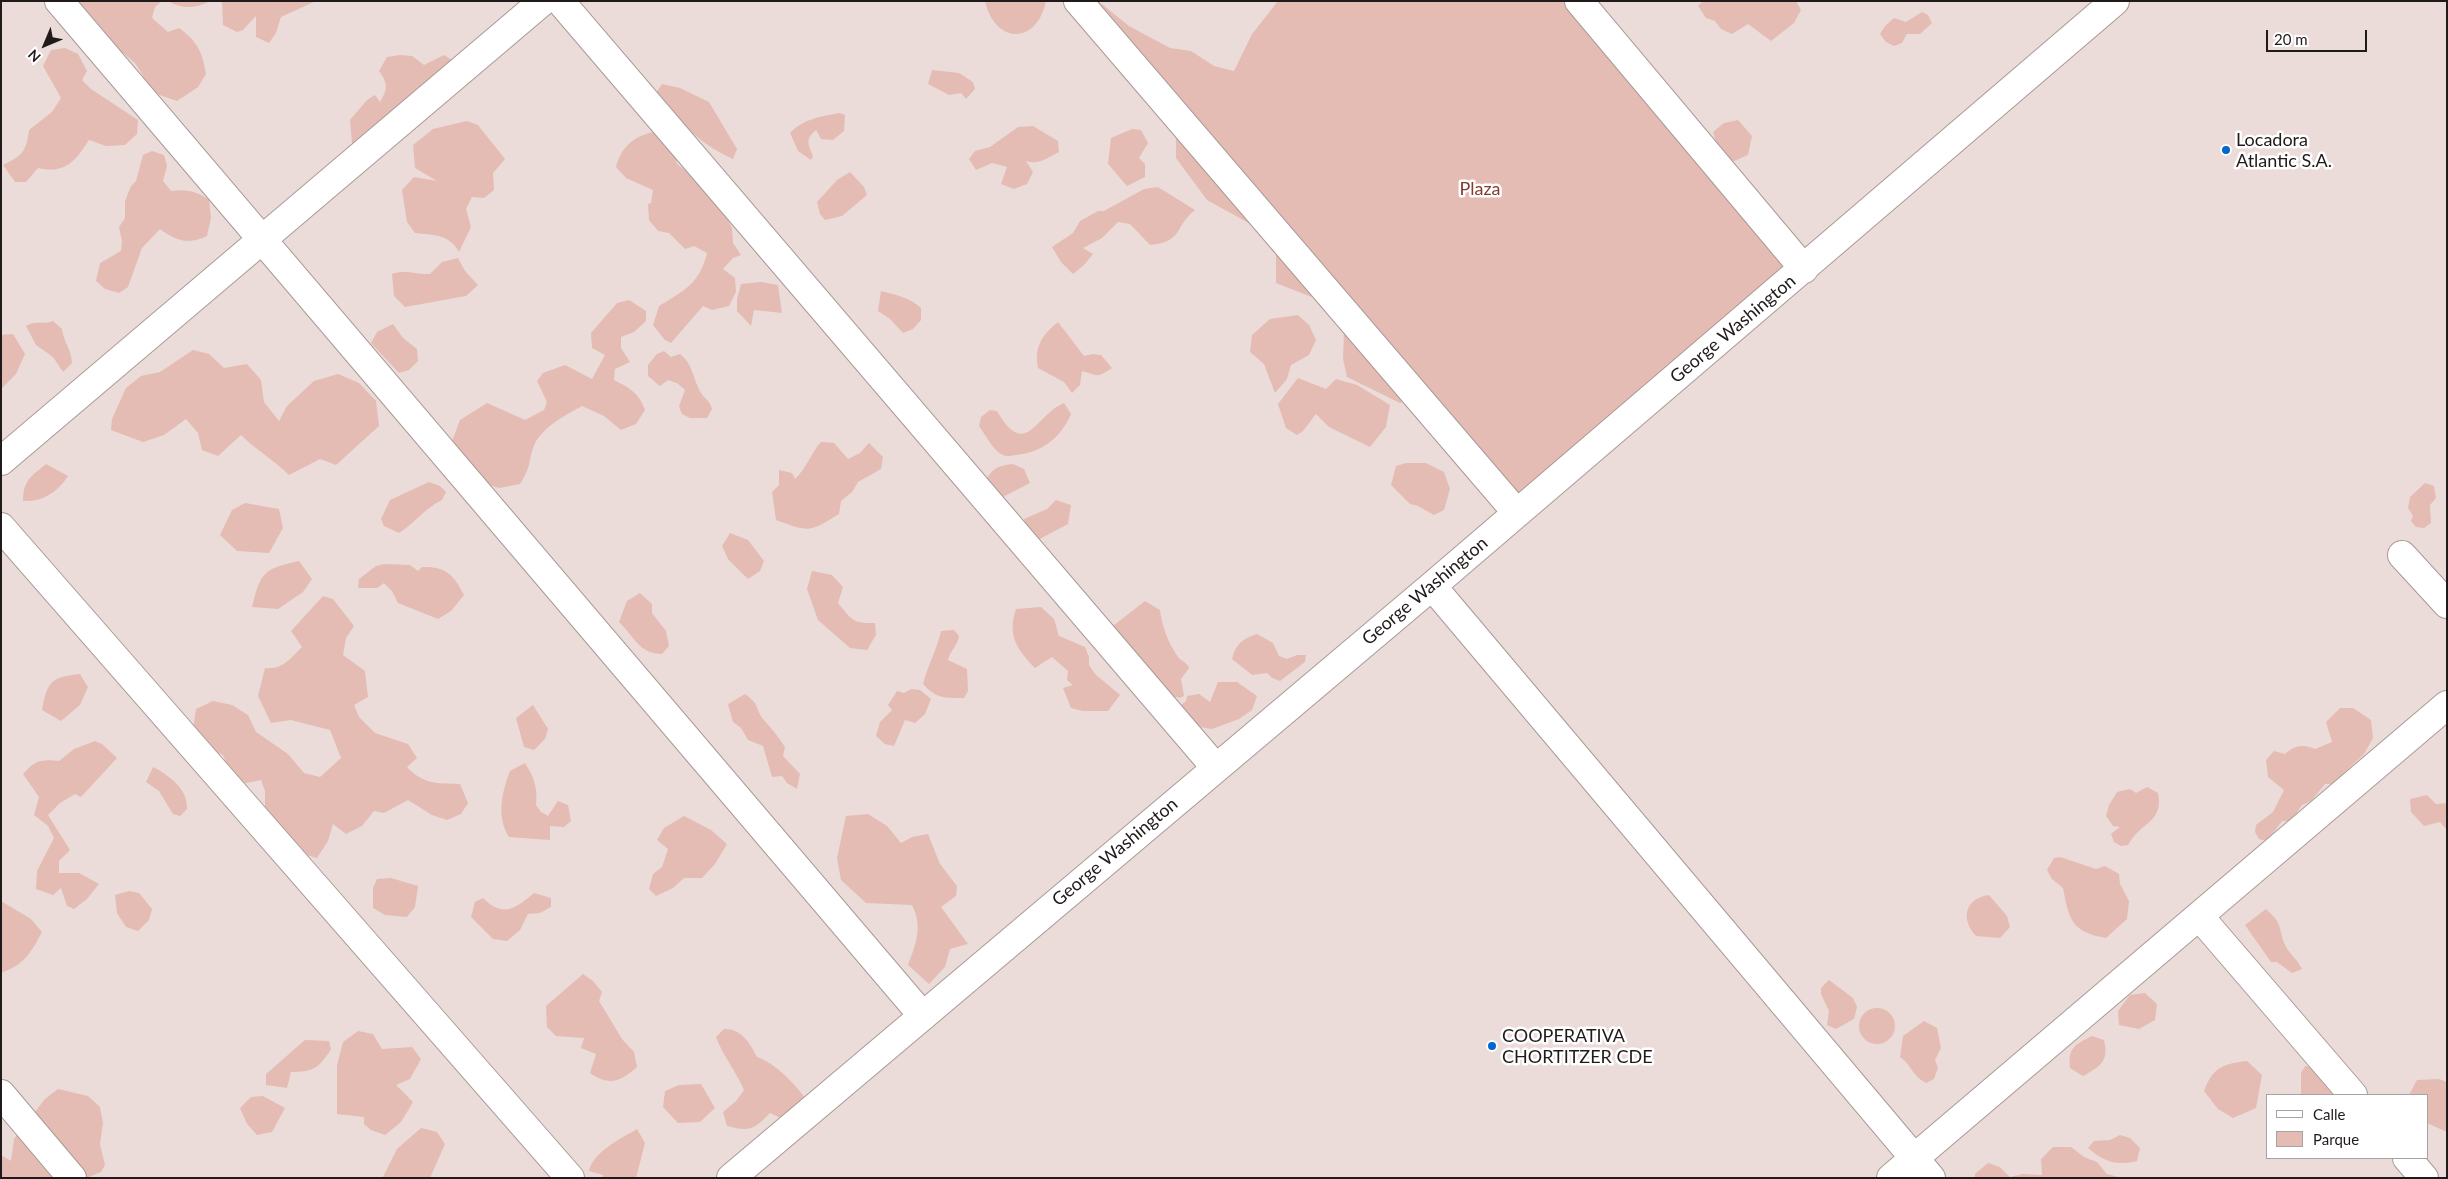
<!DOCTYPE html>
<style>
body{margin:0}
#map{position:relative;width:2448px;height:1179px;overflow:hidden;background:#ebdcd9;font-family:Lato,sans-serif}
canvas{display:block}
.frame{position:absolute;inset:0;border:2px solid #201b1a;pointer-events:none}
.legend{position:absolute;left:2266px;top:1094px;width:162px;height:65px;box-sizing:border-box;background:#fff;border:1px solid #a6a4a3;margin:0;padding:6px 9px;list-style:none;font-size:15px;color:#201b1a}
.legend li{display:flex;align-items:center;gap:10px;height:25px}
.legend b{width:25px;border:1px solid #a6a4a3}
.north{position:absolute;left:20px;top:20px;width:50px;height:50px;-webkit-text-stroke:4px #fff;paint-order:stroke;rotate:225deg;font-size:14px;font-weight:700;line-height:20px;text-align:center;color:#201b1a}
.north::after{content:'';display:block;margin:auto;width:18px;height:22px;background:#201b1a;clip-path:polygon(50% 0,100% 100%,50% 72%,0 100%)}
.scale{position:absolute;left:2266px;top:30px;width:101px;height:22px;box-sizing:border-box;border:2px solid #201b1a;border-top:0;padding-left:6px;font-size:15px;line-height:18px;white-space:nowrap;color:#201b1a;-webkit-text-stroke:4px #fff;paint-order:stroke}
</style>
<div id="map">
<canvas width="2448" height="1179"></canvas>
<div class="frame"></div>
<ul class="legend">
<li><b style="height:6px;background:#fff"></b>Calle</li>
<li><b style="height:14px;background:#e4bcb3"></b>Parque</li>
</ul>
<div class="north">N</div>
<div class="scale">20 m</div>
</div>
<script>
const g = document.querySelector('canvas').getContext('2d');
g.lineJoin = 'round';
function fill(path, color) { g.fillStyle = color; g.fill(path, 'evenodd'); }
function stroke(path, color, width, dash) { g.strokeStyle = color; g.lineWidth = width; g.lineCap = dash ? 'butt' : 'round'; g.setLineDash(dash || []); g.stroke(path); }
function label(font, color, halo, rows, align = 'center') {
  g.font = font + ' Lato,sans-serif'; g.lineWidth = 5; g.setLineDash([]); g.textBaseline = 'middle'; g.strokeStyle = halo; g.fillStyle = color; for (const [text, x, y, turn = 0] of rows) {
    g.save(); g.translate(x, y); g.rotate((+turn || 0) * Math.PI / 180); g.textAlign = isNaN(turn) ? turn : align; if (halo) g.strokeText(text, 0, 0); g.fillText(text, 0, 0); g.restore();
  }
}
const green = new Path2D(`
 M61 1H162L155 7 152 18 168 32 179 28C198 42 202 51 206 74L198 87 177 101 154 93 135 63 123 53H103Z
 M168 1H210C195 9 182 9 168 1Z
 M222 1H316L281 17 276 33 269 43 256 37V16L243 30 237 32 223 25Z
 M985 1H1046C1037 45 995 45 985 1Z
 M1088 1H1098L1129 26 1170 48 1191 51 1214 66 1234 71 1252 34 1278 1H1569L1626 69V79L1794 277 1517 513 1416 396 1400 403 1347 377 1343 359 1344 330 1336 302 1314 298 1276 283V254L1285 243 1207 200 1176 158V136L1154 104 1136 92 1122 70Z
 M1703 1H1796L1801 10 1794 23 1771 41 1748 24 1732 34 1721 29 1715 21 1706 18 1698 6Z
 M1922 12 1928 15 1932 23 1920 34H1907L1902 43 1894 46 1886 42 1880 34 1885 26 1894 18 1906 22Z
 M65 48 78 54 87 71 82 80 91 89 138 120 137 134 125 145 106 146 89 140C75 162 65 174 38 168L26 182H15L3 165C23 155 26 152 29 130L52 112 61 98 43 66 51 50Z
 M400 55 412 56 424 65 444 55 460 65 380 148 352 143 350 120 367 100 375 95 380 102C388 89 388 83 379 71L387 57Z
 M932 70 959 73 973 82 975 89 966 99 961 93 949 95 928 84Z
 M662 84 680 88 709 102 737 149 733 159C696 142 682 123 656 93Z
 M840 113 845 115 844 131 833 140 821 139 816 130C805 139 808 144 813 156L811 160 798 151 790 133C803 119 822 116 840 113Z
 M1738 120 1752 136 1748 155 1732 162 1718 148 1713 132 1724 123Z
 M467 121 478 125 505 159 493 173 494 190 484 198 472 197 466 209 471 227 459 252C449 234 434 235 415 233L407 222 402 190 414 177 437 181 415 168 413 145 433 129Z
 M1033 126 1058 141 1059 152C1048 158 1038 165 1026 161L1033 172 1027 184 1014 189 1001 184 1007 167 992 163 976 170 969 159 975 151 990 147 1018 127Z
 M1132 129 1141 130 1148 143 1139 158 1145 164V177L1127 186 1108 164 1111 138Z
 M654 132 666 140 674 151 677 164 699 181 712 201 720 204 732 228 733 243 741 255 733 258 723 269 735 278 736 292 729 306 712 310 703 306 671 343 665 340 653 325 659 306C684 291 700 283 707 253L694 246 685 249 669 233 658 231 649 220 648 204 651 203 653 190 626 178 616 167C621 147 634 136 654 132Z
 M152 151 164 155 167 166 163 181 171 191C186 189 196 191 209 200L211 218 207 236C188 245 176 241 160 229L142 248 128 287 119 293 105 289 96 281 100 263 121 251 122 241 119 227 125 218V201L131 186 136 181 143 155Z
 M850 172 864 187 867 195 842 216 825 220 820 214 817 202 837 180Z
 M1158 187 1195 210C1174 226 1184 242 1150 245L1130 224 1118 222 1102 238 1083 248 1093 254 1084 265 1073 274 1061 262 1052 247 1073 233 1080 221 1098 211H1104L1144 189Z
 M458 258 465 271 478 285 466 296 405 307 394 296 392 274C405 269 417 275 430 274L442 262Z
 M761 282 778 285 782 313 754 310 751 326 737 311V299L741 284Z
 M881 291C896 295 909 297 921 308V320L913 329 903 333 890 319 878 311Z
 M629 300 646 311V321L634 332 621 337V348L630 362 615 369 614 380C630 388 639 393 645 410L636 424 621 430 604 416 582 406C564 416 540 428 533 448 528 464 531 467 520 484L499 488 474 480 451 444 460 420 487 403 525 420 544 410 547 402 537 381 543 373 565 365 592 379 605 355 592 348 591 333 617 303Z
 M1298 315 1309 325 1316 340 1309 355 1291 365 1287 379 1275 393 1264 364 1250 352 1252 335 1270 319Z
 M53 321 62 329C64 344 71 347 72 363L63 372 53 357 36 345 26 326C35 320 43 325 53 321Z
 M1058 322 1084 356 1093 354 1101 355 1112 368C1096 379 1098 375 1082 371L1080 385 1072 393 1064 382 1038 368C1034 347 1042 335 1058 322Z
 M393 324 403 338 417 349 418 361 409 370 399 373 371 343 377 332Z
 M13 334 25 354 16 374 1 389V335Z
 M193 350 209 354 224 368 247 364 261 380 264 402 279 421 287 406 314 381 338 374 359 383 376 401 379 426 336 465 320 459 289 475C274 460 256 450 241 435L218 456 202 450 198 433 186 419 164 435 143 442 111 430 112 419 126 388 141 376 160 372Z
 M664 351 671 357 680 354C693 364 693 379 701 393 705 399 710 401 712 409L707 418H690L682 414 679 406 685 390 677 383 668 380 660 386 648 376V365L657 354Z
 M1298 378 1326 389 1336 379 1357 385 1390 405 1386 427 1370 447 1329 427 1316 414 1303 431 1297 435 1286 428 1278 404Z
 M1064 403 1071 414C1061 438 1041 453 1015 455 1011 456 1007 457 1003 455 992 450 986 435 979 426L981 417 990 410 997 411C1026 461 1035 415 1064 403Z
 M821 442 834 443 848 459 860 453 869 443 883 457 881 469 858 482 852 492 841 501 839 514C808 533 810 532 776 520L772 492 779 485V470L792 473 795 479C806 469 811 453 821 442Z
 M1406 463H1426L1444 472 1450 489 1444 510 1434 515 1418 506 1410 504 1391 485 1396 466Z
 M46 464 68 476C57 493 42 502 23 501 23 481 31 476 46 464Z
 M1013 464 1024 469 1030 483 995 501 982 486C992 470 994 466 1013 464Z
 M429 482 440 486 446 492 442 500C425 508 415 523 399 533L384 526 381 519 390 500Z
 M2425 483 2434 486 2436 498 2430 505 2431 523 2424 528 2416 527 2411 521 2413 516 2408 508 2410 497Z
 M1056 500 1071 505 1068 524 1036 541 1027 533 1024 519 1047 509Z
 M245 503 279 509 283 528 269 553 237 551 220 535 232 510Z
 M730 533 748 540 764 561 760 571 748 579 728 559 722 546Z
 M299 561 312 579 303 592 278 609 252 607C261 571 264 569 299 561Z
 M384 564 410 565 418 571 422 567C446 566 454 575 464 595L451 611 438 619 398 603 392 591 384 583 377 588H358L359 579 376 566Z
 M812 571 832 575 843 587 838 603C851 619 853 624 875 623L876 635 867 650 850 648 818 620 807 589Z
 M640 593 652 604V613L666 631 669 646 662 654C638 653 635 637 619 622L627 601Z
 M323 596 333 599 354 626 346 638 343 655 365 671 368 697 354 705 359 717 375 733 408 744 417 758 407 767C424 785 437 783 460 784L468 803 461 814 447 820 432 815 408 800 384 813 374 811 362 826 346 834 333 824 328 841 317 858 303 854 293 839 265 811V791L261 780 242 784 229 771 223 755 204 746 193 730 196 709 213 701 232 705 248 715 256 732 288 754 304 773 320 777 341 758 330 730 291 720 271 723 258 696 265 668C282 670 290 659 302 647L291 631Z
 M1145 601 1160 610C1162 626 1168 643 1178 657 1181 661 1187 662 1189 668L1181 679 1184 696 1180 698 1165 694 1109 629Z
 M1041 607 1054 619 1059 636 1085 647 1089 657V665L1095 674 1120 695 1108 711H1083L1071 708 1063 688 1073 685 1067 680 1068 671 1052 657 1035 668C1017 650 1007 635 1016 609Z
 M954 630 959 636C958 645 950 651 948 660L967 669 968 691 964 698C944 698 937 699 923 684 928 665 937 649 941 631Z
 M1257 634 1273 643 1279 656 1287 659 1297 655H1306L1305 662 1280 681 1272 678 1267 673 1252 675 1232 659C1235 645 1243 638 1257 634Z
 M80 674 88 687 80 705 61 721 42 710C47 681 52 677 80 674Z
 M1218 682H1237L1257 696 1252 710 1239 719 1212 729 1199 727 1175 710 1186 701 1187 696 1199 694 1210 702Z
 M911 689 920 690 931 699 925 714 915 723 905 720 894 746 885 744 876 736 880 722 892 710 888 705 897 691 904 693Z
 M745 694C761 706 754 706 763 719 771 728 778 736 785 747L783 756 800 774 797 789 787 783 782 776 772 777 763 746 748 740 741 728 733 722 728 704Z
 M533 705 548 729 545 739 534 750 524 747 516 718Z
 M2340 708H2353L2371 720 2373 738 2364 754 2332 784H2325L2311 801 2302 805 2291 821H2282L2267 841 2259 839 2255 832 2256 825 2273 812 2284 790 2268 777 2266 760 2274 751 2285 754C2295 745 2303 744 2315 749L2332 742 2326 722Z
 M95 741 102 744 117 758 81 797 75 794 60 803 48 815 70 850 59 861V873H79L99 884 87 899 74 909 67 906 61 888 53 895 36 889 37 871 54 838 48 826 34 815 39 797 23 774C35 760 41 759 59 761L74 749Z
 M525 763C534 777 538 788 536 805L541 812 548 816 558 801 568 805 571 821 564 827 550 826V840L509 837C496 817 502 792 510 771Z
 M153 767C170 776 188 789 187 809L180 816 173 814 159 791 146 782Z
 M2147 787 2158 793C2164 823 2140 822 2128 845L2121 846 2114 842 2111 834 2120 827 2113 826 2106 816 2109 805 2117 792 2130 789 2136 793Z
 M2427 795 2436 804 2447 803V830L2440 822 2424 826 2411 812 2410 799Z
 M868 814 887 826 901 843 912 837 928 834 940 864 957 886 956 896 941 907 968 944 950 949 945 967 929 984 908 965C916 944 923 926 912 905L866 903 841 880 837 858 846 816Z
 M684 816 711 830 727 844 715 864 702 878H684L673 888 656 896 649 889 653 874 662 867 668 849 657 840 664 828Z
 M2060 857 2096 869 2105 866 2119 874 2120 884 2129 901 2127 919 2106 938C2071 932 2069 919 2063 888L2052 879 2047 870 2054 858Z
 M391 878 418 886 415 907 407 917 385 915 373 908V888L377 879Z
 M129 891 139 893 152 909 149 920 138 931 126 927 117 913 115 895Z
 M534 893 551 898V907L540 913 528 914 520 930 507 941 493 939 471 917 475 902 483 898C503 918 515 909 534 893Z
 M1989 895 2007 916 2010 927 2000 938 1976 936C1960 919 1965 898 1989 895Z
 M1 901 31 919 42 932C30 954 25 964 1 973Z
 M2266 909C2285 926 2277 928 2286 947 2290 954 2297 959 2302 969L2292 973 2277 962H2271L2245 925Z
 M583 974 593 981 602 992 599 1001 622 1039 634 1052 637 1067C621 1081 610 1087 590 1073L596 1054 581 1048 584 1038 556 1036 547 1027 546 1006Z
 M1829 980 1853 998 1857 1007 1854 1019 1836 1029 1827 1025 1829 1011 1821 994V988Z
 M2145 993 2157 1004 2155 1020 2139 1029 2119 1025 2118 1011 2130 995Z
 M1859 1026a18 18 0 1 1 36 0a18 18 0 1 1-36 0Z
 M1924 1021 1937 1028 1941 1048 1935 1060 1938 1068 1934 1079 1926 1083C1910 1074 1912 1065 1900 1057L1903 1036Z
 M724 1029C742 1029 749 1042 757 1057 774 1062 795 1084 806 1099L785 1120 770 1113C754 1130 749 1132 727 1126L723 1112 736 1101 744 1090C736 1071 723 1056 716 1037Z
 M358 1031 373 1034 382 1049 412 1047 421 1059 410 1079 396 1085 413 1102 401 1122 385 1135 371 1130 364 1124V1117L337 1114V1065L343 1042Z
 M2092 1036 2104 1040C2109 1061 2101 1066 2083 1076L2070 1068C2068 1048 2074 1045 2092 1036Z
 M305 1040 329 1041 331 1049C319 1068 314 1072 291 1072L287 1088 266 1085V1074Z
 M2247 1061 2262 1075 2256 1108 2233 1118 2218 1109 2204 1091C2213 1067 2223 1064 2247 1061Z
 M2305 1066 2323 1068 2344 1095H2301V1073Z
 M2439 1079 2447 1082V1132L2427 1123V1095H2409L2417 1080Z
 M701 1084 715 1108 700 1122 678 1123 663 1107 665 1091 679 1085Z
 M58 1089 88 1096 100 1107 103 1123 100 1144 105 1165 101 1172 86 1178H1V1155L11 1161 14 1139 45 1099Z
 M263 1096 285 1108 272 1132 257 1135 247 1124 240 1108 251 1097Z
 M421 1128 437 1132 445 1144 430 1178H379L383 1177 397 1149Z
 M637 1129 645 1143 636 1178H603V1175L589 1171C593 1152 620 1139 637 1129Z
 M2120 1135 2130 1138 2140 1148 2137 1161C2117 1166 2104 1162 2088 1148L2094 1141 2110 1140Z
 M2053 1147H2071L2084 1157 2097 1162 2107 1174 2122 1178H1975V1174L1988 1163 2000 1167 2010 1177 2023 1174 2042 1175 2041 1159Z`);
const minor = new Path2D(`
 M59 1 923 1016
 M560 1 1216 768
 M1078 1 1517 513
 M1579 1 1804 269
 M1 461 543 1
 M1 527 570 1178
 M2402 555 2447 604
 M1432 586 1931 1178
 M2199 916 2353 1095
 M1 1094 72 1178
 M2407 1158 2424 1178
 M731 1178 1432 586 2115 1
 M1891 1178 2447 705`);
const markers = [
 [2226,150,5,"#0067cf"],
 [1492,1046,5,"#0067cf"]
];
const poiNames = [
 ["Locadora",2236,140],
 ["Atlantic S.A.",2236,161],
 ["COOPERATIVA",1502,1036],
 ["CHORTITZER CDE",1502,1057]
];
const parkNames = [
 ["Plaza",1480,189]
];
const streetNames = [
 ["George Washington",1733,329,-40],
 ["George Washington",1425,591,-40],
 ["George Washington",1115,852,-40]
];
fill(green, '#e4bcb3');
stroke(minor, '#a99a97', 30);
stroke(minor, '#fff', 28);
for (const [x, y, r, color] of markers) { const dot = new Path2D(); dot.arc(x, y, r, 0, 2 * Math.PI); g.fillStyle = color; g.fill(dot); stroke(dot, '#fff', 2); }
label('18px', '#201b1a', '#fff', poiNames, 'left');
label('18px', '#833b2d', '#fff', parkNames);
label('18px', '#201b1a', '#fff', streetNames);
</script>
